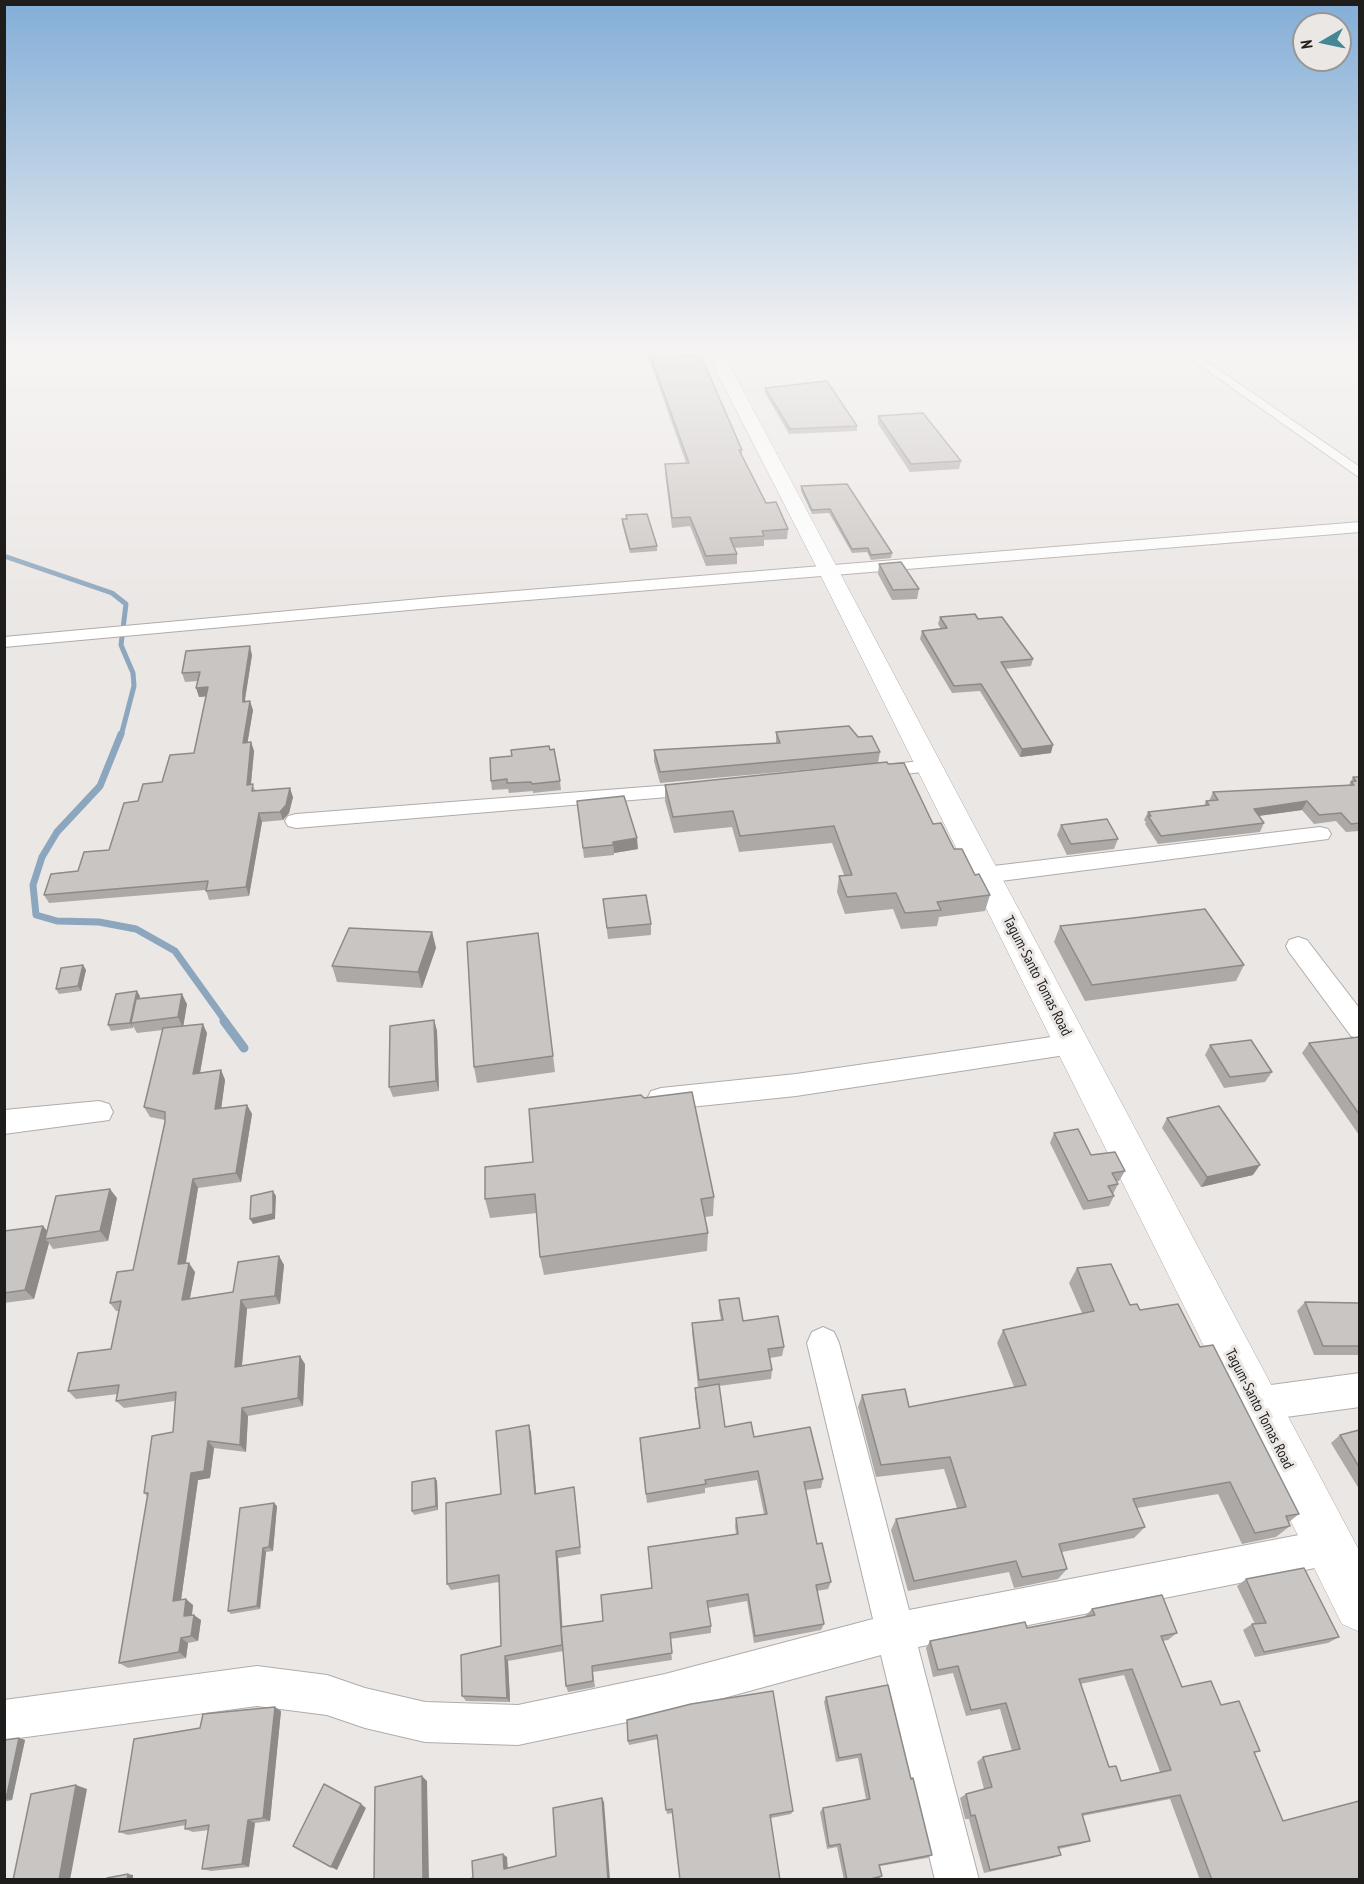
<!DOCTYPE html>
<style>
body{margin:0}
#map{position:relative;width:1364px;height:1884px;overflow:hidden;background:#ebe7e5;font-family:"PT Sans Narrow",sans-serif}
canvas{display:block}
.frame{position:absolute;inset:0;border:6px solid #1f1d1c;pointer-events:none}
.north{position:absolute;left:1292px;top:12px;width:60px;height:60px;box-sizing:border-box;background:#ebe7e5;border:2px solid #999695;border-radius:50%;rotate:261deg;font-size:16px;font-weight:700;line-height:24px;text-align:center;color:#1f1d1c}
.north::after{content:'';display:block;margin:auto;width:21px;height:27px;background:#448896;clip-path:polygon(50% 0,100% 100%,50% 72%,0 100%)}
</style>
<div id="map">
<canvas width="1364" height="1884"></canvas>
<div class="frame"></div>
<div class="north">N</div>
</div>
<script>
const g = document.querySelector('canvas').getContext('2d');
g.lineJoin = 'round';
function stroke(path, color, width, dash) { g.strokeStyle = color; g.lineWidth = width; g.lineCap = dash ? 'butt' : 'round'; g.setLineDash(dash || []); g.stroke(path); }
function fill(path, color) { g.fillStyle = color; g.fill(path, 'evenodd'); }
function label(font, color, halo, rows, align = 'center') {
  g.font = font + ' "PT Sans Narrow",sans-serif'; g.lineWidth = 6; g.setLineDash([]); g.textBaseline = 'middle'; g.strokeStyle = halo; g.fillStyle = color; for (const [text, x, y, turn = 0] of rows) {
    g.save(); g.translate(x, y); g.rotate((+turn || 0) * Math.PI / 180); g.textAlign = isNaN(turn) ? turn : align; if (halo) g.strokeText(text, 0, 0); g.fillText(text, 0, 0); g.restore();
  }
}
const streamFar2 = new Path2D(`
 M4 556 112 593 126 604 121 645 133 673 134 686 121 736`);
const streamFar1 = new Path2D(`
 M121 734 100 786 57 832 42 857 33 885 36 915 57 921 99 922 136 929 175 951 226 1022`);
const stream = new Path2D(`
 M224 1021 244 1048`);
const minor = new Path2D(`
 M1177 349H1189L1360 467V478Z
 M1360 522V532L442 607 4 647V637L442 597Z
 M930 760 937 762 940 766 937 770 875 778 868 776 865 772 868 768 875 766Z
 M697 783 704 784 707 789 704 794 296 828 288 826 285 821 288 816 296 814Z
 M1320 827 1328 829 1331 834 1328 839 985 883 977 880 974 875 977 870 985 867Z
 M1298 937 1307 940 1360 1009V1039L1351 1036 1289 952 1286 946 1289 940Z
 M1072 1034 1081 1037 1085 1044 1081 1051 1072 1054 796 1096 661 1110 651 1107 647 1099 651 1091 661 1088 796 1074Z
 M99 1101 109 1104 113 1112 109 1120 4 1134V1110Z
 M823 1327 834 1332 839 1343 909 1610 1330 1529 1343 1534 1348 1547 1343 1560 1330 1565 918 1647 979 1880H935L881 1655 665 1714 518 1745 425 1742 365 1728 327 1715 257 1706 4 1740V1700L257 1666 327 1675 365 1688 425 1702 518 1705 665 1674 873 1619 807 1343 812 1332Z
 M1360 1373V1407L1256 1421 1244 1416 1239 1404 1244 1392 1256 1387Z`);
const secondary = new Path2D(`
 M705 349H721L1360 1552V1632L1342 1624 819 572Z`);
const wall = new Path2D(`
 M647 349H678L682 357 742 450V455L766 503 788 529 787 539 764 540V546L734 548 737 554V564L706 566 690 526 672 528 665 473V464L686 463 647 353Z
 M765 388 857 426V431L789 434 765 393Z
 M878 416 961 461 959 469 910 472 878 424Z
 M801 486 892 553 891 558 871 560 867 552 852 553 829 513 812 514 801 491Z
 M626 515 657 546V551L630 553 622 524V519H626Z
 M879 564 919 589 917 599 892 600 878 574Z
 M940 617 978 619 1033 659 1031 666 1005 669 1051 753 1020 757 980 691 952 693 920 639 922 631 941 629 938 624Z
 M252 655 245 699 246 702 253 710 247 743 251 742 254 751 251 784 256 791 293 797 289 813 283 820 262 822 249 896 209 900 206 890 49 903 44 895 109 850 138 801 162 782 194 753 206 696 199 697 198 681 185 682 182 673Z
 M776 732 880 752 878 763 660 783 654 761V750L776 743Z
 M490 758 560 781 561 790 533 793V791L509 793 508 789 492 790 491 781Z
 M888 764 933 824 975 875 990 895 985 911 939 917 937 926 901 929 893 909 845 914 837 892 839 876 844 875 832 843 739 852 732 827 674 833 665 801V785Z
 M1353 777H1359V831L1346 832 1336 821 1314 824 1302 810 1259 816 1264 823 1260 832 1158 844 1145 824 1146 822 1144 820 1148 812 1204 806 1206 801H1209L1213 792 1349 785Z
 M577 801 638 849 614 853V855L584 858Z
 M1061 825 1118 839 1114 849 1067 855 1057 835Z
 M603 899 651 924V935L608 939Z
 M1060 926 1244 965 1236 981 1085 1001 1054 942Z
 M432 932 436 948 422 988 337 982 332 966Z
 M538 933 555 1072 477 1083 474 1067Z
 M83 965 86 970 81 991 59 994 56 989Z
 M140 996 139 999 187 1004 183 1026 207 1033 200 1073 221 1070 225 1080 221 1108 247 1105 252 1114 241 1182 198 1188 186 1263 195 1272 190 1298 233 1292 279 1256 284 1265 280 1304 247 1309 242 1366 305 1364 303 1406 248 1416 246 1452 214 1448 210 1478 198 1480 181 1600 193 1605 192 1615 201 1620 198 1641 188 1643 186 1658 128 1668 119 1663 148 1497 144 1493 173 1432 175 1401 124 1408 116 1401 118 1394 76 1399 68 1391 111 1349 119 1311H116L110 1303 133 1270 165 1120 150 1117 144 1107 163 1030 137 1033 133 1026V1028L111 1031 108 1025Z
 M434 1020 437 1031 439 1091 393 1097 389 1087Z
 M1359 1037V1135L1302 1053 1309 1043Z
 M1210 1045 1272 1072 1265 1082 1224 1088 1205 1055Z
 M1167 1118 1253 1175 1201 1187 1162 1128Z
 M1054 1133 1091 1155 1125 1171 1119 1181H1116L1118 1184 1113 1194 1114 1196 1109 1206 1083 1210 1050 1143Z
 M485 1167 714 1197 713 1216 705 1217 708 1233 707 1251 544 1275 540 1257 537 1213 490 1218 485 1199Z
 M117 1198 108 1241 53 1249 49 1243 34 1299 4 1303V1231L43 1226 47 1231Z
 M1077 1268 1130 1305 1140 1310 1200 1347 1299 1514 1289 1522 1290 1526 1276 1537 1242 1544 1218 1494 1137 1508 1145 1527 1134 1538 1062 1552 1067 1569 1058 1579 1014 1588 1009 1572 908 1591 891 1530 896 1519 957 1508 944 1469 876 1477 858 1407 862 1395 909 1407 1014 1387 997 1343 1003 1330 1082 1313 1069 1283Z
 M719 1300 743 1321 784 1347 782 1356 770 1358 772 1370 771 1379 719 1386 725 1427 754 1437 823 1479 821 1488 805 1490 817 1544 831 1582 828 1589 817 1591 824 1624 821 1630 754 1643 747 1601 708 1608 711 1626V1633L670 1639 672 1660 593 1672 595 1687 568 1692 566 1686 563 1651 508 1661 510 1702 466 1701 462 1696 501 1646 499 1582 451 1590 447 1584 501 1494 529 1425 531 1433 536 1494 574 1487 575 1495 581 1554 558 1558 562 1627 603 1621 652 1588 736 1534 735 1526 736 1518 764 1514 757 1480 705 1488V1493L647 1503 640 1447 699 1428 695 1397V1388L698 1387 692 1332V1323L721 1320 719 1309Z
 M1305 1302 1359 1303V1355H1314L1297 1311Z
 M1359 1430V1489L1331 1443 1340 1435Z
 M435 1478 437 1481 438 1510 414 1515 412 1511Z
 M277 1506 273 1551 266 1552 260 1609 231 1614 228 1611Z
 M1246 1579 1339 1637 1328 1643 1255 1657 1243 1630 1252 1624H1255L1237 1586Z
 M1092 1609 1177 1633 1168 1640 1163 1641 1182 1687 1221 1705 1260 1751 1254 1753 1283 1821 1359 1880H1200L1170 1799 1082 1816 1090 1841 1081 1844 1059 1849 1061 1855 1053 1858 984 1873 969 1819H965L960 1798 966 1794 984 1789 977 1762 983 1757 1012 1751 1000 1709 966 1716 953 1673 933 1677 926 1648 930 1641 1027 1628 1085 1617V1616ZM1124 1675 1160 1772 1121 1781 1109 1767 1080 1684Z
 M826 1697 911 1779 932 1855 927 1858 880 1866 882 1876 878 1879 844 1880 837 1847 827 1849 820 1812 823 1808 866 1799 858 1758 836 1762 824 1702Z
 M691 1704 793 1811 791 1814 771 1818 672 1813 667 1814 658 1739 629 1745 628 1741Z
 M281 1711 270 1821 255 1823 249 1867 211 1871 202 1869 209 1830 193 1832 185 1829 186 1825 128 1835 119 1832 200 1728Z
 M19 1738 25 1740 12 1800 4 1802V1740Z`);
const shadedWall = new Path2D(`
 M250 646 252 655 245 699 246 710 243 702V691Z
 M208 687 211 696 199 697 196 688Z
 M250 701 253 710 246 752 243 743Z
 M251 742 254 751 250 793 247 785Z
 M1053 745 1051 753 1020 757 1022 749Z
 M290 788 293 797 289 813 283 820 280 812Z
 M1307 801 1302 810 1250 817 1254 809Z
 M259 813 262 822 249 896 246 887Z
 M637 838 638 849 614 853 613 842Z
 M432 932 436 948 422 988 418 972Z
 M83 965 86 970 81 991 78 986Z
 M137 991 140 996 134 1023H131L133 1028 130 1023Z
 M182 994 187 1004 183 1028 178 1017Z
 M434 1020 437 1031 439 1091 436 1081Z
 M203 1024 207 1033 198 1084 193 1074Z
 M221 1070 225 1080 220 1118 215 1109Z
 M247 1105 252 1114 241 1182 236 1173Z
 M1260 1165 1253 1175 1201 1187 1207 1177Z
 M193 1179 198 1188 184 1273 178 1264Z
 M110 1189 117 1198 108 1241 100 1231Z
 M273 1191 276 1196 275 1219 253 1224 250 1219Z
 M43 1226 51 1236 45 1239 49 1243 34 1299 25 1290Z
 M279 1256 284 1265 280 1304 275 1296Z
 M189 1263 195 1272 188 1308 182 1300Z
 M241 1300 247 1309 241 1375 235 1367Z
 M300 1356 305 1364 303 1406 298 1398Z
 M242 1408 248 1416 246 1452 240 1445Z
 M529 1425 531 1433 537 1502 535 1494Z
 M208 1441 214 1448 210 1478 198 1480 180 1607 173 1601 191 1473Z
 M435 1478 437 1481 438 1510 436 1506Z
 M274 1503 277 1506 273 1551 269 1547Z
 M263 1548 266 1552 260 1609 257 1606Z
 M556 1551 558 1558 564 1651 562 1645Z
 M186 1599 193 1605 191 1622 184 1616Z
 M194 1615 201 1620 198 1641 191 1636Z
 M181 1638 188 1643 186 1658 179 1652Z
 M505 1656 508 1661 510 1702 507 1698Z
 M275 1707 281 1711 270 1821 263 1818Z
 M19 1738 25 1740 12 1800 6 1799Z
 M422 1776 427 1781 429 1880H423Z
 M76 1785 87 1789 70 1880H59Z
 M602 1798 604 1802 610 1880H608Z
 M361 1804 366 1808 337 1870 331 1867Z
 M248 1820 255 1823 249 1867 242 1864Z
 M503 1854 507 1857 508 1872 504 1869Z
 M128 1874 133 1875V1880H127Z`);
const building = new Path2D(`
 M648 349H678L682 357 701 356 742 450H739L766 503 776 502 788 529 762 531 764 536 730 538 737 554 706 556 690 517 672 518 665 464 689 463Z
 M827 381 857 426 790 429 765 388Z
 M923 413 961 461 911 464 878 416Z
 M847 484 892 553 871 555 868 548 852 549 830 509 812 510 801 486Z
 M647 514 657 546 630 549 622 519H627L626 515Z
 M901 562 919 589 893 590 879 564Z
 M975 614 978 619 1002 617 1033 659 1001 662 1053 745 1022 749 981 684 954 686 922 631 947 628 940 617Z
 M250 646 243 691V702L250 701 243 743 251 742 247 785 253 784 252 791 290 788 286 805 280 812 259 813 246 887 206 891 208 881 44 895 51 874 78 871 84 852 109 850 124 803 138 801 143 784 162 782 170 755 194 753 208 687 196 688 200 672 182 673 186 651Z
 M849 726 858 737 872 736 880 752 660 772 654 750 780 743 776 732Z
 M549 746 550 750 554 749 560 781 532 784 531 782 507 783V779L491 781 490 758 512 756 511 750Z
 M887 762 888 764 904 763 933 824 941 823 954 849H962L975 875 979 874 990 895 937 902 941 910 905 913 896 893 847 897 839 876 852 875 834 826 740 836 733 811 673 817 665 785Z
 M1353 777H1359V823L1351 824 1341 813 1319 815 1307 801 1254 809 1264 823 1161 836 1148 816H1151L1148 812 1209 805 1206 801 1218 800 1213 792 1354 785 1351 782 1356 781Z
 M624 796 637 838 613 842V845L583 848 577 801Z
 M1107 819 1118 839 1071 844 1061 825Z
 M646 895 651 924 607 928 603 899Z
 M1205 909 1244 965 1092 985 1060 926 1133 918Z
 M349 928 432 932 418 972 332 966Z
 M538 933 553 1056 474 1067 467 942Z
 M83 965 78 986 56 989 61 968Z
 M137 991 130 1023 108 1025 116 994Z
 M182 994 178 1017 131 1023 136 999Z
 M434 1020 436 1081 389 1087 390 1026Z
 M203 1024 193 1074 221 1070 215 1109 247 1105 236 1173 193 1179 178 1264 189 1263 182 1300 233 1292 238 1262 279 1256 275 1296 241 1300 235 1367 300 1356 298 1398 242 1408 240 1445 208 1441 204 1471 191 1473 173 1601 186 1599 184 1616 194 1615 191 1636 181 1638 179 1652 119 1663 148 1493H144L152 1436 173 1432 176 1392 116 1401 119 1385 68 1391 78 1353 111 1349 121 1301 110 1303 117 1272 133 1270 165 1122V1112L144 1107 163 1028Z
 M1359 1037V1114L1309 1043Z
 M1251 1040 1272 1072 1230 1077 1210 1045Z
 M692 1092 714 1197 701 1199 708 1233 540 1257 535 1194 485 1199V1167L533 1162 529 1109 641 1095 644 1098Z
 M1219 1106 1260 1165 1207 1177 1167 1118Z
 M1078 1129 1091 1155 1115 1152 1125 1171 1112 1173 1118 1184 1108 1186 1114 1196 1088 1201 1054 1133Z
 M110 1189 100 1231 45 1239 56 1196Z
 M273 1191V1214L250 1219 251 1196Z
 M43 1226 25 1290 4 1293V1231Z
 M1111 1264 1130 1305 1137 1304 1140 1310 1178 1304 1200 1347 1213 1345 1299 1514 1286 1516 1290 1526 1255 1533 1230 1482 1133 1499 1145 1527 1059 1544 1067 1569 1022 1577 1016 1561 914 1581 896 1519 966 1507 950 1457 881 1465 862 1395 905 1389 909 1407 1026 1385 1003 1330 1094 1311 1077 1268Z
 M739 1298 743 1321 778 1316 784 1347 768 1349 772 1370 699 1380 692 1323 723 1320 719 1300Z
 M1305 1302 1359 1303V1346H1323Z
 M719 1384 725 1427 751 1422 754 1437 810 1427 823 1479 804 1482 817 1544 822 1543 831 1582 816 1585 824 1624 755 1636 748 1594 707 1601 711 1626 670 1633 672 1653 592 1666 593 1681 566 1686 561 1627 603 1621 601 1595 652 1588 648 1547 738 1534 736 1518 767 1514 758 1471 705 1480 706 1484 646 1494 640 1438 700 1428 695 1388Z
 M529 1425 535 1494 574 1487 580 1547 556 1551 562 1645 505 1656 507 1698 462 1696 461 1655 501 1646 499 1575 447 1584 446 1503 501 1494 496 1431Z
 M1359 1430V1467L1340 1435Z
 M435 1478 436 1506 412 1511V1482Z
 M274 1503 269 1547 263 1548 257 1606 228 1611 240 1508Z
 M1304 1568 1339 1637 1264 1652 1252 1624 1266 1623 1246 1579Z
 M1162 1595 1177 1633 1161 1636 1182 1687 1211 1681 1221 1705 1239 1701 1260 1751 1254 1752 1283 1821 1359 1801V1880H1212L1180 1795 1082 1814 1090 1841 1058 1847 1061 1855 990 1870 975 1815 971 1816 966 1794 992 1787 983 1757 1020 1749 1006 1703 971 1710 958 1666 938 1670 930 1641 1025 1622 1027 1628 1095 1615 1092 1609ZM1132 1669 1171 1770 1121 1781 1116 1766 1109 1767 1079 1679Z
 M888 1685 911 1779 913 1778 932 1855 879 1865 882 1876 867 1880H847L840 1844 829 1846 823 1808 870 1799 861 1754 839 1758 826 1697Z
 M773 1691 793 1811 770 1815 780 1880H680L672 1809 666 1810 657 1735 628 1741 627 1720 691 1704Z
 M275 1707 263 1818 248 1820 242 1864 202 1869 209 1825 185 1829 186 1820 119 1832 134 1739 200 1728 203 1714Z
 M19 1738 6 1799H4V1740Z
 M422 1776 423 1880H374L375 1787Z
 M324 1784 361 1804 331 1867 293 1846Z
 M76 1785 59 1880H13L31 1794Z
 M602 1798 608 1880H465L473 1878 472 1861 503 1854 504 1869 556 1856 553 1808Z
 M128 1874 127 1880H107V1878Z`);
const streetNames = [
 ["Tagum-Santo Tomas Road",1037,976,63],
 ["Tagum-Santo Tomas Road",1259,1409,63]
];
stroke(streamFar2, '#8ca6bd', 5);
stroke(streamFar1, '#8ca6bd', 7);
stroke(stream, '#8ca6bd', 9);
stroke(minor, '#b0acaa', 2);
stroke(secondary, '#b0acaa', 1);
fill(minor, '#fff');
fill(secondary, '#fff');
fill(wall, '#ada9a7');
fill(shadedWall, '#8d8a88');
fill(building, '#c9c5c2');
stroke(building, '#8d8a88', 1.5);
const sky = g.createLinearGradient(0, 0, 0, 612);
sky.addColorStop(0, '#83aed7');
sky.addColorStop(0.57, '#f6f4f3');
sky.addColorStop(1, '#f6f4f300');
g.fillStyle = sky;
g.fillRect(0, 0, 1364, 612);
label('15px', '#1f1d1c', '#ebe7e5', streetNames);
</script>
